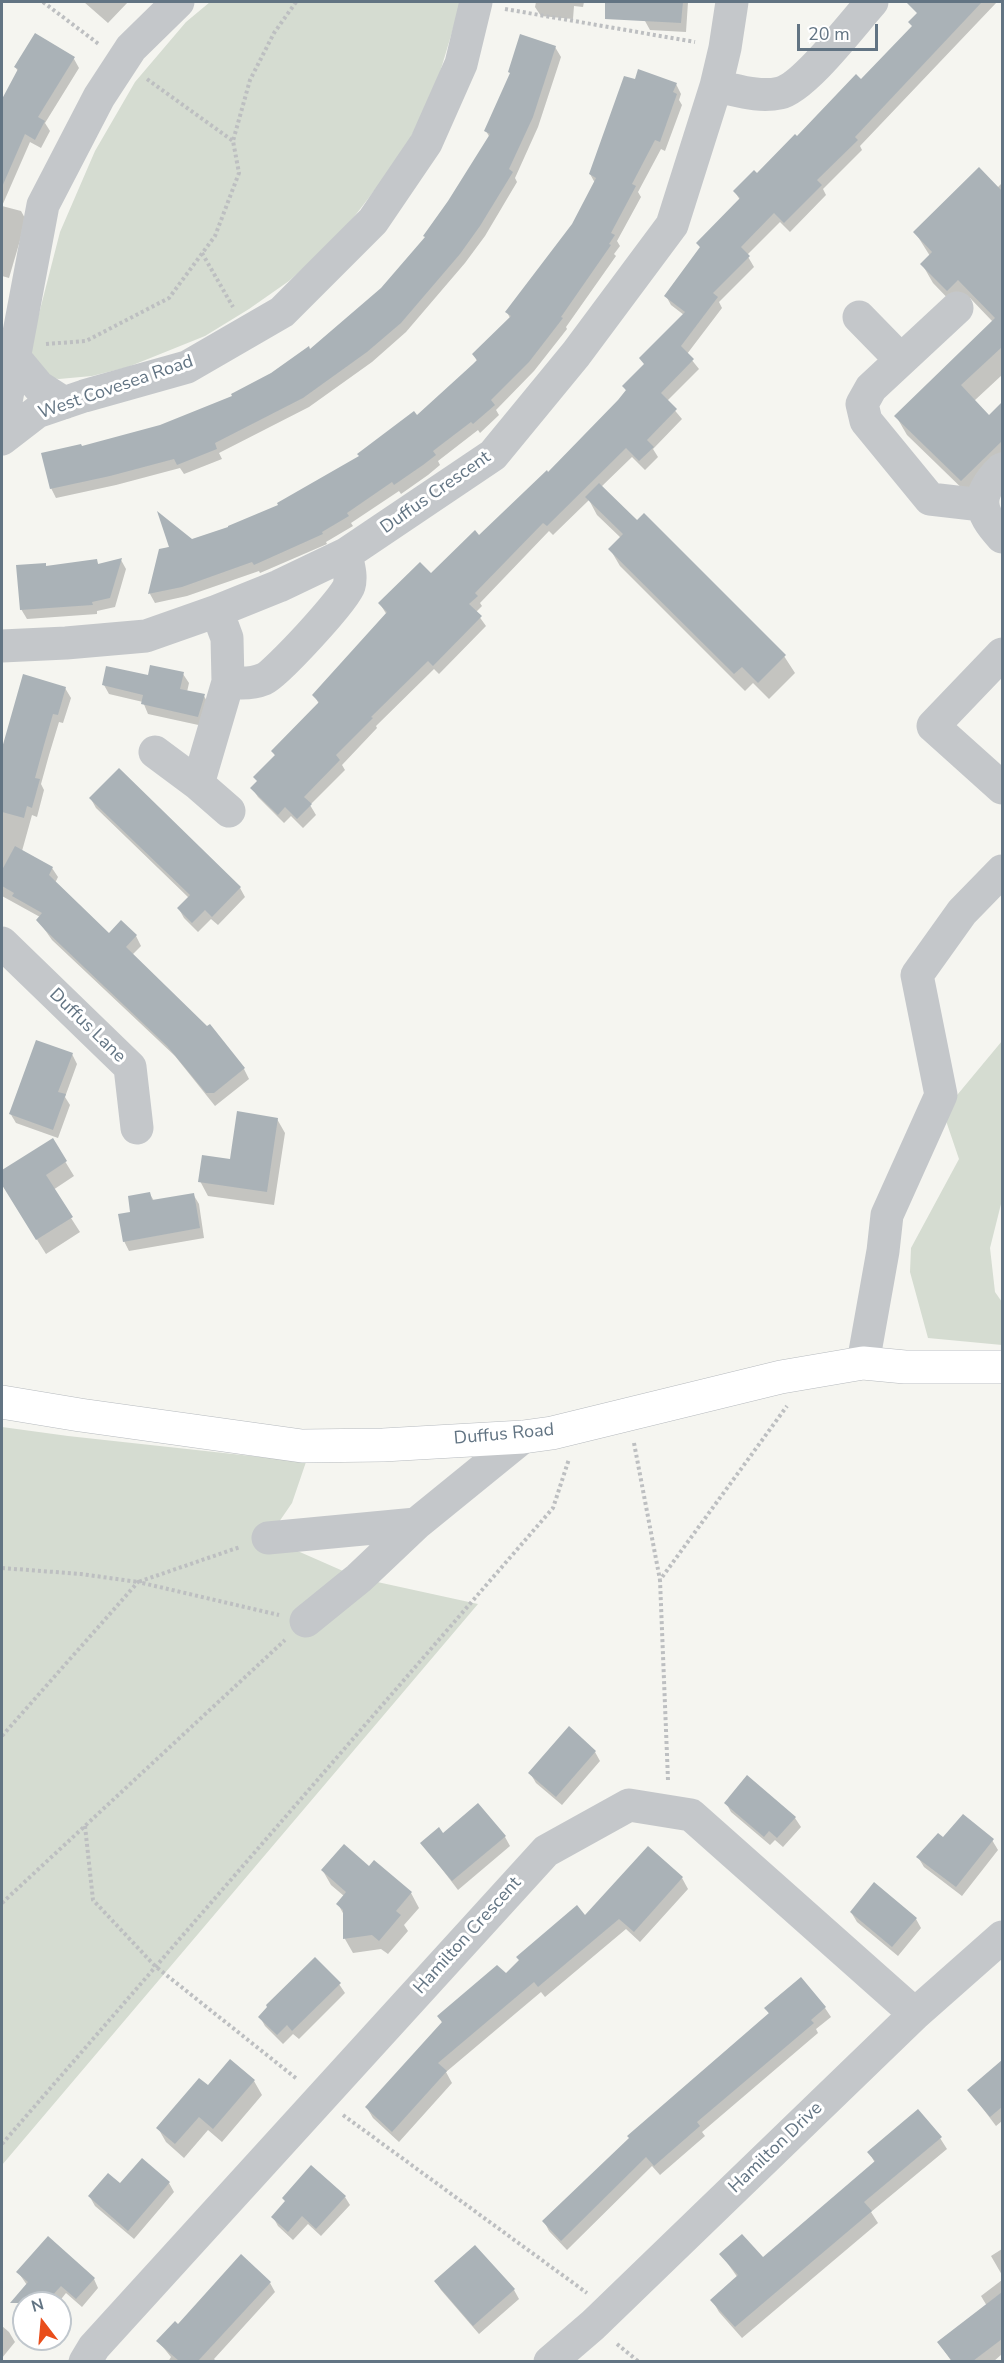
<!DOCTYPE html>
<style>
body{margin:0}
#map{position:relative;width:1004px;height:2363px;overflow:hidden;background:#f5f5f0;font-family:"Nunito Sans",sans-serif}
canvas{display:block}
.frame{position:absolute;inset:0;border:3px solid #627483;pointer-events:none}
.north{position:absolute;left:12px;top:2291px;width:60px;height:60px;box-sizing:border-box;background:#fff;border:2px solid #c0c7cd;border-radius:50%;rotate:344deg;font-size:16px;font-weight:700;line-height:24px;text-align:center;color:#627483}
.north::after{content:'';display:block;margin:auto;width:21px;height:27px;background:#e94e1b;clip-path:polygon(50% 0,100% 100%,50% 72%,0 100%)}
.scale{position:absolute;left:797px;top:24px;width:81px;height:27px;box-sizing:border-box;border:3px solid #627483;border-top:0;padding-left:8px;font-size:18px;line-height:21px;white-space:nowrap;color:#627483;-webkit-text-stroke:4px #fff;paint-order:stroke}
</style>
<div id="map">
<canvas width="1004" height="2363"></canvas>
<div class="frame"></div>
<div class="north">N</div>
<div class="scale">20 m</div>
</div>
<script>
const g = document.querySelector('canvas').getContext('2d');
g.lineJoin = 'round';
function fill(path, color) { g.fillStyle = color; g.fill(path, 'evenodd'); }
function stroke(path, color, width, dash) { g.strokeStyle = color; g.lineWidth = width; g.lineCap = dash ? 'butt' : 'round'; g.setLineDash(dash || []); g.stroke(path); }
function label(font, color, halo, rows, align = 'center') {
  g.font = font + ' "Nunito Sans",sans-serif'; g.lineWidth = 6; g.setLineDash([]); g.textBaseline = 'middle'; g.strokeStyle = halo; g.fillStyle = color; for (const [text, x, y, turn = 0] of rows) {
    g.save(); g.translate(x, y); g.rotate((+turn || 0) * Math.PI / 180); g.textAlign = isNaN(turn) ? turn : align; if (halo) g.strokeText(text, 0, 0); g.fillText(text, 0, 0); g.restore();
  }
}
const green = new Path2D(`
 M210 2H461L438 79 404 152 354 217 325 249 289 281 249 309 205 336 128 367 92 376 59 379 43 377 30 357 32 341 60 232 95 151 135 82 186 22Z
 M1002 1041V1200L990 1248 995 1292 1002 1302V1345L928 1338 910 1272 911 1248 959 1159 943 1112Z
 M2 1427 68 1436 306 1462 292 1503 268 1538 359 1578 478 1604 2 2165Z`);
const shadow = new Path2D(`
 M84 2H128L108 23Z
 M536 2H584L583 7 574 6 573 19 541 16 535 7Z
 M646 2H688L686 32 650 30 645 21Z
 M924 2H997L860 146 862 150 823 189 826 195 790 232 780 222 747 255 754 267 719 302 722 308 687 354 699 369 667 401 682 419 653 449 658 457 645 470 632 457 601 487 784 656 795 673 769 699 753 683 745 691 620 566 610 549 621 538 597 515 589 500 553 535 549 531 480 603 482 606 476 612 486 626 439 674 434 669 376 726 377 728 342 765 345 770 310 805 316 815 303 828 291 816 284 823 258 797 252 788 276 757 273 752 319 704 314 695 387 615 380 604 431 575 479 537 548 474 627 392 624 387 645 365 641 359 684 315 671 305 666 296 701 249 698 243 740 200 735 192 757 175 861 81 913 28 918 14 916 10Z
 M555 47 561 57 538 127 515 178 517 182 485 236 465 263 406 332 372 362 309 407 219 453 222 459 184 474 180 468 116 485 56 498 51 488 82 448 161 427 234 397 310 351 382 289 426 238 490 138 486 131Z
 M74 59 79 68 45 123 50 131 41 148 30 142 2 206 21 211 26 220 9 278 2 276V121L8 109 18 71 15 67Z
 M636 81 676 84 681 94 679 100 682 105 665 151 661 149 638 192 641 197 617 241 620 246 614 254 616 256 566 327 567 329 534 371 496 410 499 415 480 433 478 430 438 461 440 465 428 475 401 494 399 491 351 523 353 526 326 542 327 544 260 573 259 571 187 596 155 603 150 594 160 550 230 528 280 506 361 457 417 417 477 361 474 355 510 318 507 312 573 224 595 183 590 174Z
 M1002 183V375L974 401 989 417 1002 404V470L973 499 907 435 896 416 993 322 970 298 958 309 933 283 922 264 930 256 915 232 997 188Z
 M121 560 126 569 115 607 97 611V614L27 619 21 609 47 568 96 561 99 565Z
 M183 674 189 683 187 692 204 696 209 705 203 726 148 714 143 702 109 694 104 685Z
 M24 676 65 688 71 698 63 723 59 722 49 755 41 784 44 790 37 817 32 815 22 851 52 868 58 877 55 883 109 935 136 936 141 946 132 955 207 1028 209 1026 244 1069 249 1079 215 1106 175 1056 52 940 38 920 40 917 2 896V757Z
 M91 799 240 888 245 897 218 925 211 919 198 932 184 918 179 909 189 898 96 808Z
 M72 1054 77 1064 65 1097 70 1105 58 1138 16 1123 10 1113Z
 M277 1119 285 1133 274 1205 208 1196 200 1181 231 1161Z
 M52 1140 74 1176 53 1190 80 1232 46 1254 2 1184V1172Z
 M150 1194 154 1201 193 1194 199 1204 204 1238 129 1251 124 1241 132 1213Z
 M595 1752 600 1761 562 1805 536 1783 530 1773Z
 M726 1803 795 1818 801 1827 783 1847 775 1840 770 1845 731 1812Z
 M443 1835 505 1837 510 1846 458 1890 422 1843Z
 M992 1840 998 1850 962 1896 924 1867 918 1857Z
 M369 1868 411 1893 419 1908 404 1925 408 1931 388 1954 381 1949 353 1953 345 1939 344 1915 338 1904 344 1896 331 1885 323 1871Z
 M682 1878 688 1889 640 1942 626 1929 545 1997 541 1992 446 2072 452 2083 399 2142 373 2118 367 2108 443 2024 439 2017 506 1975 585 1917Z
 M851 1912 916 1919 921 1928 898 1956 857 1922Z
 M339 1984 345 1993 299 2039 293 2034 283 2044 265 2026 260 2017Z
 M825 2008 831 2017 816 2029 818 2033 702 2132 705 2136 660 2175 652 2166 567 2250 549 2231 544 2221 770 2015 766 2009Z
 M1002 2062V2121L996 2126 969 2090Z
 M254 2081 262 2095 222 2142 208 2130 184 2158 166 2142 158 2128 208 2087Z
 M940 2138 947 2149 871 2212 878 2223 742 2338 719 2312 712 2300 738 2278 721 2254 763 2259 875 2163 869 2152Z
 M169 2183 174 2192 134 2239 95 2206 90 2197Z
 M345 2197 350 2205 321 2236 308 2224 293 2240 278 2226 273 2217Z
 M1002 2249V2275L991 2256Z
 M18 2272 94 2279 98 2288 82 2307 66 2293 58 2303 53 2301 51 2303H24V2308L17 2297 27 2285Z
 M1002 2280V2354L993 2362H952L939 2343 987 2306 981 2296Z
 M435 2281 514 2290 519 2299 479 2334 441 2290Z
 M270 2283 275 2292 214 2359 217 2362H168L171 2357 158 2341 178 2326Z
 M2 2326 9 2332 15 2342 2 2358Z`);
const building = new Path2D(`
 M605 2H683L681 23 605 19Z
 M906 2H982L855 137 858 140 817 180 822 185 784 223 774 213 741 247 750 256 713 293 718 297 681 346 694 359 661 393 677 409 647 440 654 447 639 461 626 448 547 526 543 523 475 593 478 596 469 604 482 616 433 666 428 661 371 717 373 718 336 755 340 760 304 797 312 804 297 819 285 807 278 815 250 788 257 781 253 777 275 755 271 751 319 702 312 695 387 612 378 603 420 562 431 573 475 530 479 535 547 470 548 472 618 400 626 390 622 386 644 364 639 358 685 312 664 296 700 247 696 243 740 198 733 191 754 170 757 173 795 134 797 136 856 74 861 79 912 26 908 22 917 13Z
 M35 33 75 57 38 117 45 121 35 140 25 134 2 187V99L18 69 14 67Z
 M520 34 556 46 533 117 509 169 513 172 480 226 460 254 401 323 367 352 303 398 215 443 217 449 177 465 174 459 110 476 50 489 41 453 81 444 82 446 160 425 232 396 231 394 271 373 309 346 310 349 381 288 425 237 423 236 448 201 490 134 484 131 510 73 508 72Z
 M638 69 677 83 673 92 677 94 660 142 655 140 632 184 636 186 611 233 615 235 609 244 611 245 561 317 563 318 529 362 491 400 495 405 473 424 471 422 433 451 436 455 423 465 394 485 392 482 347 513 349 516 322 532 323 534 254 565 252 562 182 587 148 594 159 549 169 547 157 511 192 539 228 527V526L278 505 277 503 359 456 357 454 414 411 417 415 473 364 477 360 472 354 511 316 505 312 572 224 596 178 589 174 624 76 635 79Z
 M979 167 1002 191V347L961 385 989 415 1002 402V441L961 481 894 416 995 318 958 280 947 291 920 264 932 252 913 232Z
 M599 483 637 520 644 513 786 655 758 683 742 667 734 674 608 549 623 534 585 497Z
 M122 558 110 598 92 602 93 605 20 610 16 565 46 563V566L97 559 98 564Z
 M150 665 184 672 180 689 205 694 198 717 141 704 143 695 102 685 106 666 148 675Z
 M23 674 66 687 58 715 53 714 44 745 35 778 40 779 32 808 27 806 24 818 2 812V748Z
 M119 768 241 887 212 917 205 910 192 923 177 908 190 895 89 798Z
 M15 846 53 867 49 875 109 933 121 920 137 935 126 947 207 1026 210 1024 245 1068 214 1093H206L167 1046 45 930 36 920 42 913 12 896 14 893 2 886V870Z
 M36 1040 73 1053 58 1092 66 1094 53 1130 9 1114Z
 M237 1111 278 1118 267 1192 198 1182 202 1155 230 1159Z
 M53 1138 67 1161 46 1175 73 1217 36 1240 2 1185V1170Z
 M150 1192 152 1200 194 1193 200 1228 123 1242 118 1214 130 1212 128 1196Z
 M569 1726 596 1751 556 1797 528 1773Z
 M747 1775 796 1817 777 1838 769 1831 764 1837 724 1803Z
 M478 1803 506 1836 452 1881 420 1843 439 1827 443 1833Z
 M963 1814 994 1839 956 1887 916 1857 938 1833 943 1837Z
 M344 1844 369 1866 374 1860 412 1892 396 1911 401 1915 379 1941 372 1935 343 1939V1910L336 1904 346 1892 321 1870Z
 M648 1846 683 1877 634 1932 619 1919 538 1987 534 1982 438 2063 447 2071 392 2132 365 2107 442 2022 437 2016 497 1965 506 1973 519 1960 516 1957 577 1905 585 1915Z
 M874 1882 917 1918 892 1947 850 1912Z
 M315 1957 341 1983 292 2031 287 2025 277 2035 258 2017 267 2007 266 2005Z
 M801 1977 826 2007 811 2020 814 2023 697 2122 700 2126 654 2166 646 2157 561 2241 542 2221 629 2138 627 2136 769 2013 764 2008Z
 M230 2059 255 2080 213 2129 199 2117 175 2144 156 2128 199 2078 208 2085Z
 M1002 2060V2107L990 2117 967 2090Z
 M918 2109 942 2137 864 2202 872 2211 735 2327 710 2300 738 2275 719 2254 742 2234 763 2257 875 2161 867 2152Z
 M142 2158 170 2182 128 2231 88 2196 108 2173 120 2183Z
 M311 2165 346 2196 316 2229 302 2216 288 2232 271 2217 285 2201 282 2198Z
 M48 2236 95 2278 76 2299 61 2286 51 2297 48 2294 40 2303H10L28 2282 16 2272Z
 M475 2245 515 2289 473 2326 434 2281Z
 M241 2254 271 2282 198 2361H179L156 2341 175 2321 178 2324Z
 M1002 2292V2339L973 2361H952L937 2342Z`);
const path = new Path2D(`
 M43 2 100 45
 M505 9 695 42
 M147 79 233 141
 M202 253 233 307
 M46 344 86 341 169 298 215 236 239 173 233 141 250 80 274 33 296 2
 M634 1443 660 1580
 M2 1568 81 1574 138 1582 240 1547
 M2 1736 138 1582 279 1615
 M668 1780 660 1580 787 1406
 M85 1826 93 1900 155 1966 297 2079
 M2 1903 285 1640
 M343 2115 587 2293
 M2 2144 553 1508 569 1459
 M617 2344 639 2362`);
const minor = new Path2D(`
 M716 86C737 90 758 98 780 93 805 87 853 23 872 2
 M957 308 871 388 862 404 866 421 930 499 982 505
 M859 317 901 360
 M14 357 39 387 64 403
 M2 423 43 205 99 97 131 48 178 2
 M2 439 37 412 84 396 187 367 282 312 373 221 426 143 461 64 476 2
 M1002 469C975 495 978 511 1002 537
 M2 646 66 643 146 636 217 611 279 586 346 554 493 455 576 354 672 225 716 86 725 48 732 2
 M1002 654 933 726 1002 788
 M228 682C241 684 252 684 264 679 276 674 346 598 349 586 352 576 348 564 346 554
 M155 752 198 784 228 682 227 638 217 611
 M198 784 229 811
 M2 943 130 1067 137 1128
 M863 1363 883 1251 887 1215 941 1095 917 975 962 912 1002 871
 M268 1538 416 1524
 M306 1621 359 1578 416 1524 523 1437
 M85 2362 94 2347 546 1851 629 1805 691 1815 915 2014
 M550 2362 593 2325 915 2014 1002 1937`);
const major = new Path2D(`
 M2 1402 80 1415 302 1446 383 1445 523 1437 552 1433 781 1377 863 1363 905 1367H1002`);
const streetNames = [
 ["West Covesea Road",116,388,-19],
 ["Duffus Crescent",436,493,-35],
 ["Duffus Lane",87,1026,44],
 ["Duffus Road",504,1435,-5],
 ["Hamilton Crescent",468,1936,-48],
 ["Hamilton Drive",776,2148,-44]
];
fill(green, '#d5dcd1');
fill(shadow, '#0003');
fill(building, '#aab2b7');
stroke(major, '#b6babe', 34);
stroke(path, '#bdbfc1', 4, [3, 3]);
stroke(minor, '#c4c7ca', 33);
stroke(major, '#fff', 33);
label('18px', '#627483', '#fff', streetNames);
</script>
